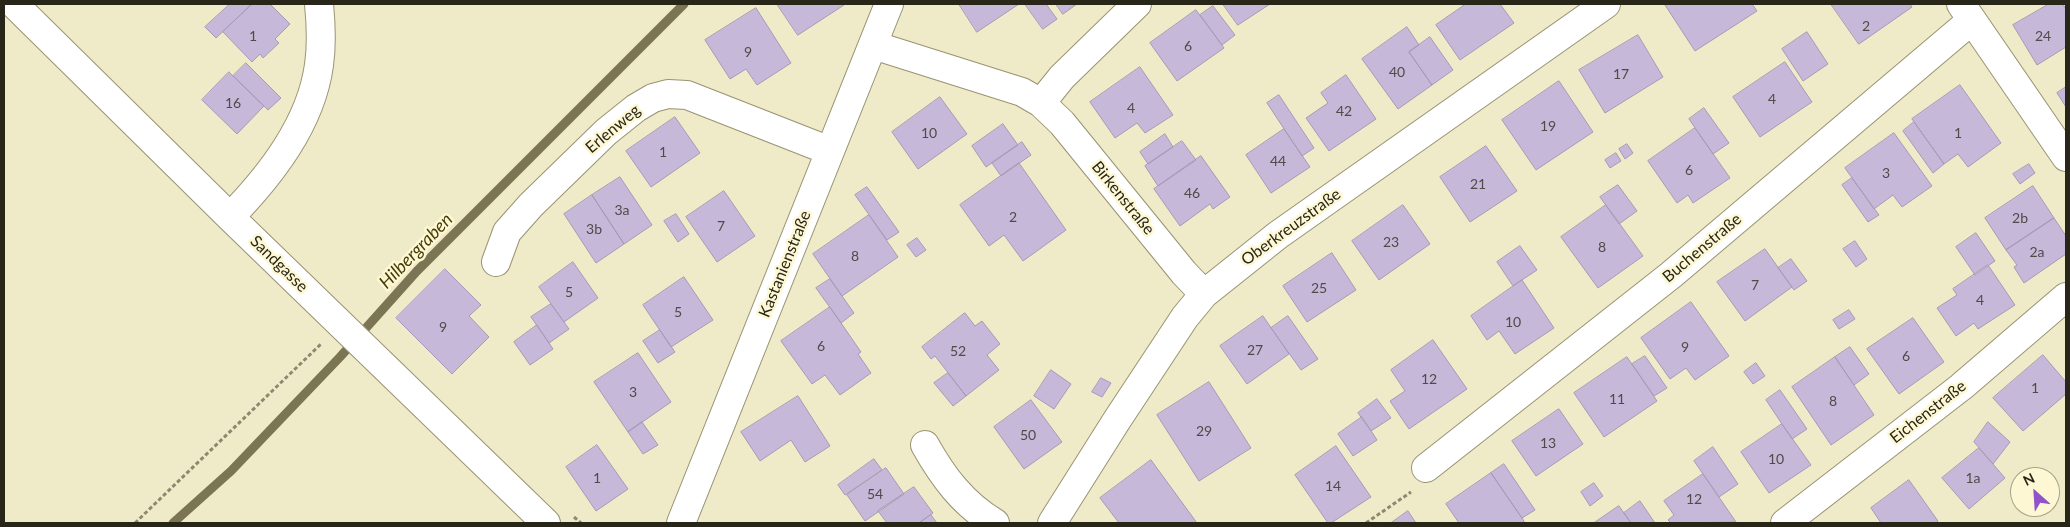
<!DOCTYPE html>
<meta charset="utf-8">
<style>
body{margin:0}
#map{position:relative;width:2070px;height:527px;overflow:hidden;background:#efeac7;font-family:Lato,sans-serif}
canvas{display:block}
.frame{position:absolute;inset:0;border:5px solid #282619;pointer-events:none}
.north{position:absolute;left:2010px;top:467px;width:50px;height:50px;box-sizing:border-box;background:#fdf7d4;border:1px solid #a8a389;border-radius:50%;rotate:334deg;font-size:14px;font-weight:700;line-height:20px;text-align:center;color:#282619}
.north::after{content:'';display:block;margin:auto;width:18px;height:22px;background:#9153c9;clip-path:polygon(50% 0,100% 100%,50% 72%,0 100%)}
</style>
<div id="map">
<canvas width="2070" height="527"></canvas>
<div class="frame"></div>
<div class="north">N</div>
</div>
<script>
const g = document.querySelector('canvas').getContext('2d');
g.lineJoin = 'round';
function stroke(path, color, width, dash) { g.strokeStyle = color; g.lineWidth = width; g.lineCap = dash ? 'butt' : 'round'; g.setLineDash(dash || []); g.stroke(path); }
function fill(path, color) { g.fillStyle = color; g.fill(path, 'evenodd'); }
function label(font, color, halo, rows, align = 'center') {
  g.font = font + ' Lato,sans-serif'; g.lineWidth = 5; g.setLineDash([]); g.textBaseline = 'middle'; g.strokeStyle = halo; g.fillStyle = color; for (const [text, x, y, turn = 0] of rows) {
    g.save(); g.translate(x, y); g.rotate((+turn || 0) * Math.PI / 180); g.textAlign = isNaN(turn) ? turn : align; if (halo) g.strokeText(text, 0, 0); g.fillText(text, 0, 0); g.restore();
  }
}
const stream = new Path2D(`
 M173 523 231 471 340 357 417 271 684 4`);
const building = new Path2D(`
 M230 4H252L216 38 205 27Z
 M252 4H270L290 24 275 39 279 43 263 58 260 54 252 62 223 32Z
 M777 4H843L844 5 798 35Z
 M959 4H1019L977 32Z
 M1025 4H1046L1057 19 1043 29Z
 M1056 4H1077L1063 14Z
 M1223 4H1270L1238 25Z
 M1466 4H1500L1514 23 1460 60 1436 25Z
 M1667 4H1752L1757 11 1695 51 1665 5Z
 M1831 4H1910L1912 7 1859 44Z
 M2049 4H2063L2066 10V47L2037 65 2013 25Z
 M1213 6 1235 35 1222 45 1200 15Z
 M756 8 791 63 757 85 746 69 730 79 705 40Z
 M1196 10 1224 48 1177 81 1150 43Z
 M1407 27 1419 45 1409 52 1432 85 1398 109 1362 59Z
 M1807 32 1828 64 1803 81 1782 49Z
 M1638 35 1663 77 1605 113 1579 70Z
 M1430 37 1453 70 1432 85 1409 52Z
 M1785 62 1812 102 1760 137 1733 97Z
 M246 63 281 98 268 110 233 76Z
 M1140 67 1173 115 1145 133 1137 123 1115 138 1090 102Z
 M229 72 264 106 237 134 202 100Z
 M1346 75 1376 119 1329 151 1306 118 1328 103 1321 93Z
 M1559 81 1593 132 1536 170 1502 120Z
 M1960 85 2001 143 1968 167 1958 154 1944 164 1912 119Z
 M2066 87V107L2057 93Z
 M1279 95 1314 148 1302 156 1267 103Z
 M940 97 967 134 918 169 892 132Z
 M1704 108 1729 143 1713 154 1689 119Z
 M675 117 700 153 651 187 626 151Z
 M1914 122 1944 164 1933 173 1903 131Z
 M1003 124 1018 145 986 167 972 146Z
 M1695 128 1730 178 1693 203 1688 195 1677 203 1648 161Z
 M1284 129 1310 167 1271 193 1246 155Z
 M1894 133 1932 186 1902 207 1893 195 1874 209 1845 168Z
 M1165 134 1173 147 1148 164 1140 152Z
 M1182 141 1196 160 1158 186 1145 166Z
 M1022 142 1031 155 1001 176 992 163Z
 M1627 144 1633 153 1625 159 1619 149Z
 M1486 146 1517 191 1470 222 1440 177Z
 M1616 153 1621 161 1610 168 1605 160Z
 M1201 156 1230 197 1213 209 1210 204 1180 226 1154 189Z
 M1019 163 1066 230 1023 261 1004 235 989 246 960 205Z
 M2029 164 2035 173 2020 184 2013 174Z
 M620 177 652 225 624 244 592 195Z
 M1852 178 1879 215 1868 222 1842 185Z
 M1618 185 1637 211 1619 224 1600 197Z
 M2033 186 2054 218 2006 250 1985 218Z
 M867 187 899 232 887 240 855 195Z
 M724 191 755 236 717 262 686 217Z
 M592 195 624 244 596 263 564 214Z
 M1403 205 1430 244 1379 280 1352 241Z
 M1606 205 1643 256 1598 288 1561 237Z
 M676 214 689 234 678 242 664 221Z
 M869 215 898 257 842 296 813 254Z
 M2054 218 2066 236V254L2024 283 2014 267 2017 265 2006 250Z
 M1976 233 1995 261 1975 275 1956 247Z
 M917 238 926 250 916 257 907 245Z
 M1855 241 1867 259 1856 267 1843 249Z
 M1520 246 1537 270 1513 286 1497 262Z
 M1765 249 1792 287 1745 321 1717 282Z
 M1332 253 1356 290 1307 322 1283 286Z
 M1791 259 1807 281 1794 290 1778 268Z
 M573 262 598 298 564 322 539 287Z
 M1988 265 2015 305 1978 329 1974 323 1956 336 1937 308 1957 295 1953 289Z
 M445 269 481 305 469 316 489 337 452 374 396 318Z
 M684 277 713 320 671 347 643 305Z
 M830 279 854 313 841 323 816 288Z
 M1522 280 1554 328 1515 354 1499 331 1487 340 1471 316Z
 M1691 302 1729 356 1695 380 1686 368 1670 379 1641 338Z
 M551 304 569 329 549 343 531 317Z
 M830 307 861 352 858 354 871 373 840 395 825 375 812 384 781 341Z
 M1849 310 1855 319 1839 329 1833 320Z
 M965 313 975 326 982 321 1000 344 987 355 999 370 966 396 935 356 931 359 922 347Z
 M1263 316 1289 354 1247 384 1220 346Z
 M1288 316 1318 359 1301 370 1271 328Z
 M1913 318 1944 362 1899 394 1867 349Z
 M537 325 553 349 530 365 514 342Z
 M660 330 675 352 658 363 643 341Z
 M1433 340 1467 389 1409 429 1390 401 1405 391 1391 370Z
 M1850 347 1869 374 1854 385 1835 357Z
 M638 353 671 402 628 432 594 382Z
 M2043 355 2066 382V394L2023 431 1993 398Z
 M1645 356 1667 388 1654 396 1632 364Z
 M1627 357 1657 401 1604 437 1574 393Z
 M1835 357 1874 415 1831 445 1792 387Z
 M1756 363 1765 376 1753 384 1744 372Z
 M1051 370 1071 384 1054 409 1034 396Z
 M948 373 966 396 953 406 934 383Z
 M1101 378 1111 383 1102 397 1092 392Z
 M1209 382 1251 448 1199 481 1157 415Z
 M1780 390 1807 429 1792 439 1766 400Z
 M798 396 830 446 805 462 791 440 760 461 741 432Z
 M1377 399 1391 418 1371 431 1358 413Z
 M1031 400 1062 442 1024 469 994 427Z
 M1559 409 1583 444 1536 476 1512 441Z
 M1362 417 1377 440 1353 456 1338 434Z
 M642 422 658 445 643 454 628 432Z
 M1988 422 2010 442 1993 464 1974 442Z
 M1782 424 1811 465 1769 493 1741 452Z
 M597 445 628 489 596 511 566 467Z
 M1336 446 1371 497 1331 523H1328L1295 475Z
 M1713 447 1738 484 1719 497 1694 461Z
 M1979 448 2005 478 1969 509 1942 478Z
 M874 459 882 470 845 495 838 485Z
 M1151 460 1197 523H1119L1100 498Z
 M1504 464 1535 510 1522 518 1491 473Z
 M886 468 904 494 865 521 847 495Z
 M1491 473 1522 518 1525 523H1459L1446 504Z
 M1703 474 1736 522 1671 523 1668 520 1674 515 1664 501Z
 M1909 480 1938 521 1935 523H1881L1871 508Z
 M1594 483 1603 496 1590 506 1581 492Z
 M914 487 933 513 919 523H887L878 511Z
 M1640 501 1655 523H1631L1624 513Z
 M1619 506 1631 523H1594Z
 M1408 511 1416 523H1391Z
 M931 515 937 523H919Z`);
const path = new Path2D(`
 M574 517 581 523
 M135 523 321 344
 M1366 523 1411 492`);
const minor = new Path2D(`
 M14 4 230 217 546 523
 M1961 4 2066 157
 M873 45 1022 92 1041 103 1062 123 1184 273 1204 294
 M1041 103 1062 77 1137 4
 M230 217C270 176 311 124 319 65 322 44 321 24 319 4
 M496 262 507 232 531 205 606 132 636 108 653 98 668 94 687 95 830 151
 M925 445C943 477 963 504 995 523
 M1426 468 1671 275 1972 20
 M681 523 889 4
 M1052 523 1117 420 1185 317 1204 294 1278 235 1606 4
 M1785 523 1961 387 2066 297`);
const numberNames = [
 ["2",1866,26],
 ["1",253,36],
 ["24",2043,36],
 ["6",1188,46],
 ["9",748,52],
 ["40",1397,72],
 ["17",1621,74],
 ["4",1772,99],
 ["16",233,103],
 ["4",1131,108],
 ["42",1344,111],
 ["19",1548,126],
 ["10",929,133],
 ["1",1958,133],
 ["1",663,152],
 ["44",1278,161],
 ["6",1689,170],
 ["3",1886,173],
 ["21",1478,184],
 ["46",1192,193],
 ["3a",622,210],
 ["2",1013,217],
 ["2b",2020,218],
 ["7",721,226],
 ["3b",594,229],
 ["23",1391,242],
 ["8",1602,247],
 ["2a",2037,252],
 ["8",855,256],
 ["7",1755,285],
 ["25",1319,288],
 ["5",569,292],
 ["4",1980,300],
 ["5",678,312],
 ["10",1513,322],
 ["9",443,327],
 ["6",821,346],
 ["9",1685,347],
 ["27",1255,350],
 ["52",958,351],
 ["6",1906,356],
 ["12",1429,379],
 ["1",2035,388],
 ["3",633,392],
 ["11",1617,399],
 ["8",1833,401],
 ["29",1204,431],
 ["50",1028,435],
 ["13",1548,443],
 ["10",1776,459],
 ["1",597,478],
 ["1a",1973,478],
 ["14",1333,486],
 ["54",875,494],
 ["12",1694,499]
];
const streetNames = [
 ["Erlenweg",613,129,-40],
 ["Birkenstraße",1123,198,51],
 ["Oberkreuzstraße",1291,227,-36],
 ["Buchenstraße",1702,248,-40],
 ["Sandgasse",279,264,44],
 ["Kastanienstraße",785,264,-68],
 ["Eichenstraße",1928,412,-38]
];
const waterNames = [
 ["Hilbergraben",416,251,-46]
];
stroke(stream, '#7b7554', 9);
fill(building, '#c6b8d8');
stroke(building, '#a799b8', 1);
stroke(minor, '#999373', 30);
stroke(path, '#8d8971', 3, [4, 2.5]);
stroke(minor, '#fff', 28);
label('14px', '#504a49', null, numberNames);
label('16px', '#282619', '#fdf7d4', streetNames);
label('italic 18px', '#453c06', '#fdf7d4', waterNames);
</script>
